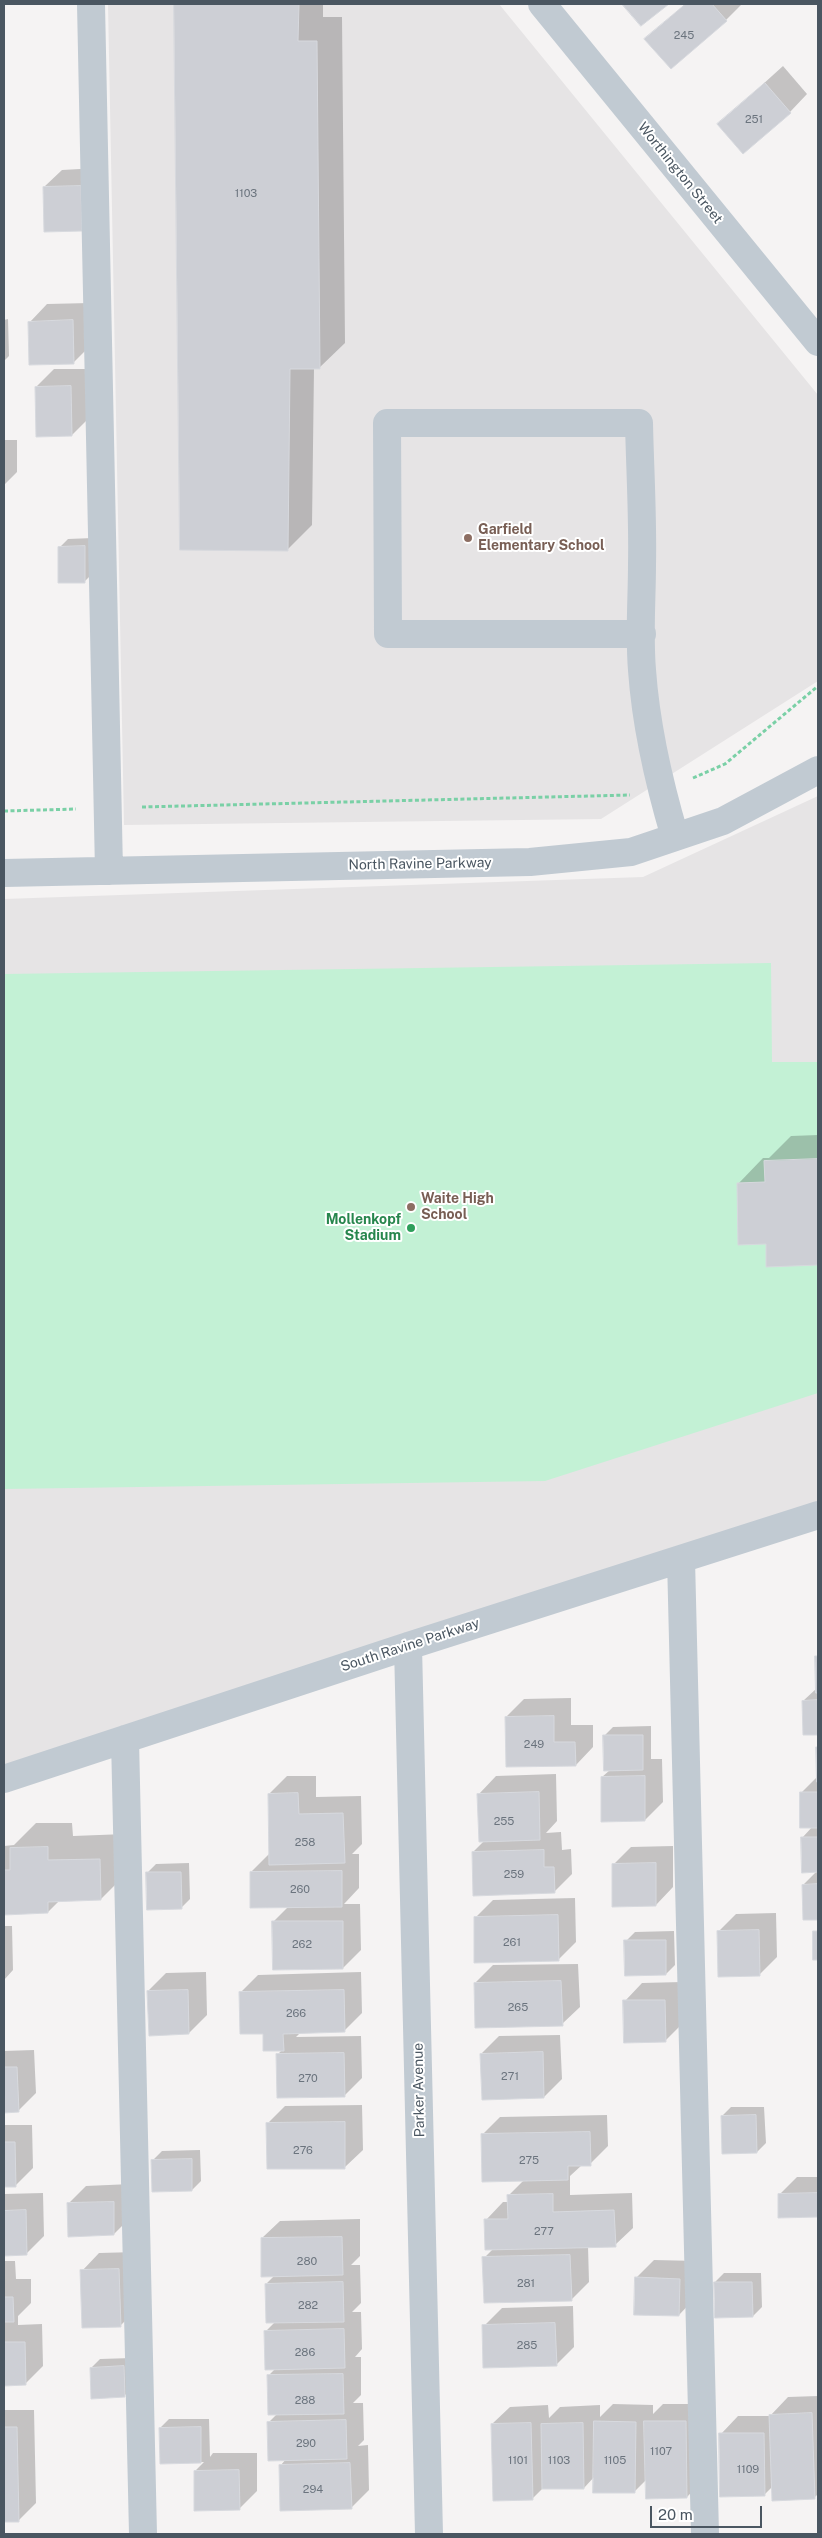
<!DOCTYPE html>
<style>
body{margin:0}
#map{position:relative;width:822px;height:2538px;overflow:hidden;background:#f5f3f3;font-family:"Public Sans",sans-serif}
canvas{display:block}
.frame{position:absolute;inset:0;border:5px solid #4a5661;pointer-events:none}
.scale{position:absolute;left:650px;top:2506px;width:112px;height:22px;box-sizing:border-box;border:2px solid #4a5661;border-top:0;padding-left:6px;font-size:15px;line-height:18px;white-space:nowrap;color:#4a5661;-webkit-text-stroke:4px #fff;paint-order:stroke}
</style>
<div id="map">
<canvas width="822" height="2538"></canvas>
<div class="frame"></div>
<div class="scale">20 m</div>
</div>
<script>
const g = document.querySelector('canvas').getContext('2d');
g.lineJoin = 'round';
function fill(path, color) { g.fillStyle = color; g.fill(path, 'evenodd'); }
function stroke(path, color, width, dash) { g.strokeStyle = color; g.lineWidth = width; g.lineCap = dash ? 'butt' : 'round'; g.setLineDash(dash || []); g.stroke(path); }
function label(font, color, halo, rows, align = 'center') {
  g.font = font + ' "Public Sans",sans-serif'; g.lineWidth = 4; g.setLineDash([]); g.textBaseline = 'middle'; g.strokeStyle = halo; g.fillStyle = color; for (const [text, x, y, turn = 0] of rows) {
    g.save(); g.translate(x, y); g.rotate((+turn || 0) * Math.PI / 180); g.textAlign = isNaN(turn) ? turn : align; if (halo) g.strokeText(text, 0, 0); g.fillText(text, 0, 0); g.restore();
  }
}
const education = new Path2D(`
 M108 4H499L818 395V681L601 819 124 825Z
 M818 796V1515L4 1779V899L643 877Z`);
const green = new Path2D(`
 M771 963 772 1062H818V1393L545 1481 4 1489V974Z`);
const shadow = new Path2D(`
 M175 4H323V17H342L345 343 319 368H314L312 525 287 550 182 548Z
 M685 4H742L726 20 646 39Z
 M783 66 807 94 790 112 719 124Z
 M98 168 99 212 44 187 62 170Z
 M90 303 91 345 73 363 30 322 47 304Z
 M8 319 9 356 4 361V320Z
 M54 369H89L90 417 72 435 36 387Z
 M4 440H17V472L4 485Z
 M93 538 94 572 85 581 59 548 68 539Z
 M818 1135V1264L767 1265V1243L738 1184 763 1158H769L791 1136Z
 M818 1655V1734H804L803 1701 817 1688Z
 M571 1698V1725H593V1747L576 1765 506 1717 524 1699Z
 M651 1726V1759H662L663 1802 645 1820 602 1777 610 1770 604 1736 613 1727Z
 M818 1747V1918L804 1919 803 1885 817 1871 802 1838 813 1826 801 1793 818 1776Z
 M556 1774 557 1821 546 1833 561 1832 562 1850 571 1849 572 1874 554 1892 473 1852 484 1841 479 1794 496 1776Z
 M287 1776H316V1797L361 1796 362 1844 352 1854H359V1888L344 1904H360L361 1950 343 1968 273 1922 289 1906 251 1872 269 1854V1794Z
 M36 1823H72L73 1836 125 1834 126 1874 101 1899 60 1900 48 1912 4 1914V1846L14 1845Z
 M673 1846V1887L656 1905 613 1865 631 1847Z
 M189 1863 190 1899 181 1908 147 1873 156 1864Z
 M575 1898 576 1942 558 1960 475 1918 493 1900Z
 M776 1913 777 1957 759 1975 718 1932 736 1914Z
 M4 1926H12L13 1970 4 1980Z
 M674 1931 675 1965 666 1974 626 1941 635 1932Z
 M578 1964 580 2007 562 2024 475 1983 493 1965Z
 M206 1972 207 2015 189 2033 148 1991 166 1973Z
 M361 1972 362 2013 344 2031 301 2032 296 2037 361 2036 362 2078 344 2096 277 2055 283 2049 264 2033 240 1993 258 1975Z
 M682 1982 683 2023 665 2041 625 2001 642 1983Z
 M560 2035 562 2079 544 2097 481 2054 499 2036Z
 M34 2050 36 2093 18 2111H4V2051Z
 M362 2105 363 2150 345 2167 267 2124 285 2106Z
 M731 2107H764L766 2143 757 2152 722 2116Z
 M607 2115 608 2146 590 2164 582 2165 570 2176V2195L632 2193 633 2228 615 2245 588 2246 589 2282 571 2300 484 2258 493 2249 486 2220 503 2202H509V2195L524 2180 482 2135 500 2117Z
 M4 2125H32L33 2168 15 2186H4Z
 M200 2150 201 2181 192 2190 153 2160 162 2151Z
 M797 2177H818V2216L780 2217 779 2195Z
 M131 2184 132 2216 114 2234 68 2204 86 2186Z
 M43 2193 44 2236 26 2254 4 2255V2194Z
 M360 2219V2256L351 2265H360L361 2303 352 2312H361L362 2349 355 2357H361V2395L353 2403H363L364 2440 358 2446 368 2445 369 2490 351 2508 281 2465 286 2459 268 2423 277 2414 268 2376 275 2369 266 2331 276 2321 266 2284 275 2275 262 2238 280 2221Z
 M136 2252 138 2308 120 2326 82 2271 99 2253Z
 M654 2260 698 2261 696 2297 679 2315 636 2278Z
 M4 2261H15L16 2279H31V2303L18 2316V2325L42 2324 43 2366 25 2384 4 2385Z
 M724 2273H761L762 2307 753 2316 715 2282Z
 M573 2306 574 2347 556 2365 484 2326 502 2308Z
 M132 2358 133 2387 124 2396 91 2368 100 2359Z
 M818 2396V2494L814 2498 773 2486 764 2495 721 2434 738 2416H770L788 2397Z
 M613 2404 653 2405V2414L663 2404H703L704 2479 687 2497 647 2479 634 2492 595 2476 584 2488H543L532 2499 492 2424 510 2407 548 2405 549 2418 560 2407 600 2405V2417Z
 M4 2410H34L36 2503 18 2521H4Z
 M169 2419H209L210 2457 213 2453H257V2491L239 2509 195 2471 204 2462 161 2463 160 2428Z`);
const building = new Path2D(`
 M174 4H299L298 41H317L320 369H290L288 551 180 550Z
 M622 4H669L641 26Z
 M686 4H712L727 21 671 69 644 39Z
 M765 83 791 113 743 154 717 124Z
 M81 186 82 231 44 232 43 187Z
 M73 320 74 364 29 365 28 322Z
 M71 386 72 436 36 437 35 387Z
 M85 546V583H58V547Z
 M818 1159V1265L766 1267V1244L738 1245 737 1183 765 1182 764 1161Z
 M815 1656H818V1693H816Z
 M818 1700V1735H803L802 1701Z
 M554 1716V1742H575L576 1766 506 1767 505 1717Z
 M603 1735H643V1770L604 1771Z
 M816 1747H818V1782H817Z
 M645 1776V1821L601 1822V1777Z
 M539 1792 540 1840 479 1842 477 1794Z
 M800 1792H818V1828H800Z
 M298 1793 299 1814 343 1813 345 1863 269 1865 268 1794Z
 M801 1837H818V1872L802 1873Z
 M48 1847V1860L100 1859 101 1900 48 1902V1913L4 1915V1870H10V1848Z
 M544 1850V1867H554L555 1893 473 1896 472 1852Z
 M656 1863V1906L612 1907V1864Z
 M342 1871V1907L250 1908V1872Z
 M146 1872H181L182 1909 147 1910Z
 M818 1884V1920H803L802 1885Z
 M558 1915 559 1961 474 1963V1917Z
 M272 1921H343V1969L273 1970Z
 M759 1930 760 1976 718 1977 717 1931Z
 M813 1931H818V1960H813Z
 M624 1940H666V1975L625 1976Z
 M561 1981 563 2026 475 2028 474 1983Z
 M188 1990 189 2034 149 2036 147 1991Z
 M344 1990 345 2032 283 2034 284 2051H263V2034H240L239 1992Z
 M623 2000H665L666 2042 624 2043Z
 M543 2052 544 2098 482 2100 480 2054Z
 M344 2053 345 2097 277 2098 276 2054Z
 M4 2067H17L19 2112 4 2113Z
 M756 2115 757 2153 722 2154 721 2116Z
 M345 2122V2169H267L266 2123Z
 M590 2132 591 2166H568V2180L482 2182 481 2134Z
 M4 2142H15L16 2187H4Z
 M192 2159V2191L152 2192 151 2160Z
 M818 2193V2217L778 2218V2194Z
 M553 2194V2212L614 2210 616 2247 485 2250 484 2219H508L507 2195Z
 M114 2202V2235L68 2237 67 2203Z
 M26 2210 27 2255 4 2256V2211Z
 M342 2237 343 2275 261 2277V2238Z
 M570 2255 572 2301 484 2303 482 2257Z
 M119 2269 121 2327 82 2328 80 2270Z
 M635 2277 680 2279 679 2316 634 2315Z
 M343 2282 344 2322 266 2323 265 2284Z
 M714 2282H752L753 2317 715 2318Z
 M4 2297H13L14 2322H4Z
 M555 2323 557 2366 483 2368 482 2325Z
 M344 2329 345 2368 265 2370 264 2331Z
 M4 2342H25L26 2385 4 2386Z
 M124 2366 125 2397 91 2399 90 2368Z
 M343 2374 344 2414 268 2415 267 2375Z
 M812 2413 815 2499 772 2501 769 2415Z
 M346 2420 347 2459 268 2461 267 2422Z
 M594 2421 636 2422 635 2493H593Z
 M644 2421H686L687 2498 646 2499Z
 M531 2423 533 2500 493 2501 491 2424Z
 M583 2423 584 2489H542L541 2424Z
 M4 2427H17L19 2522H4Z
 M201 2427V2463L160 2464 159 2428Z
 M719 2433H764L765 2496 720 2497Z
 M350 2463 352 2509 280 2511 279 2465Z
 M239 2470 240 2510 194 2511V2471Z`);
const path = new Path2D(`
 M693 778 725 764 818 686
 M142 807 630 795
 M4 811 76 809`);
const minor = new Path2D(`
 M91 4 109 871
 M542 4 818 342
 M642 634H388L387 423H639C640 470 643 517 642 564 642 599 639 635 642 670 646 727 659 783 675 837
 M4 873 530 862 631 852 723 821 818 770
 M681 1559 705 2534
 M408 1646 429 2534
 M125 1739 143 2534
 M4 1779 408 1646 818 1515`);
const markers = [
 [468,538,5,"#8d6e63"],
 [411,1207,5,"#8d6e63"],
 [411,1228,5,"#2e9e5b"]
];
const numberNames = [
 ["245",684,36],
 ["251",754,120],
 ["1103",246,194],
 ["249",534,1745],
 ["255",504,1822],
 ["258",305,1843],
 ["259",514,1875],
 ["260",300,1890],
 ["261",512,1943],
 ["262",302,1945],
 ["265",518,2008],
 ["266",296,2014],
 ["271",510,2077],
 ["270",308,2079],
 ["276",303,2151],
 ["275",529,2161],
 ["277",544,2232],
 ["280",307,2262],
 ["281",526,2284],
 ["282",308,2306],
 ["285",527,2346],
 ["286",305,2353],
 ["288",305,2401],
 ["290",306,2444],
 ["1107",661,2452],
 ["1101",518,2461],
 ["1103",559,2461],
 ["1105",615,2461],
 ["1109",748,2470],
 ["294",313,2490]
];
const streetNames = [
 ["Worthington Street",680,173,51],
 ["North Ravine Parkway",420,864,-1],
 ["South Ravine Parkway",410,1645,-18],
 ["Parker Avenue",419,2090,-91]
];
const educationNames = [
 ["Garfield",478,530],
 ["Elementary School",478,546],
 ["Waite High",421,1199],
 ["School",421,1215]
];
const leisureNames = [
 ["Mollenkopf",401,1220],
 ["Stadium",401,1236]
];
fill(education, '#e6e4e5');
fill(green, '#c3f1d5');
fill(shadow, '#0003');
fill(building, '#cdcfd5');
stroke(building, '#d7d9de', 1);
stroke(path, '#7ad0a6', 3, [4, 2.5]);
stroke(minor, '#c1cad2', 28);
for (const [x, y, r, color] of markers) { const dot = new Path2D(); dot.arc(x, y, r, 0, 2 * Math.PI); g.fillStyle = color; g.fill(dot); stroke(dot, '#fff', 2); }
label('11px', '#6b747e', null, numberNames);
label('14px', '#4a5661', '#fff', streetNames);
label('bold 14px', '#785e54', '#fff', educationNames, 'left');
label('bold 14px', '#27864d', '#fff', leisureNames, 'right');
</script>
